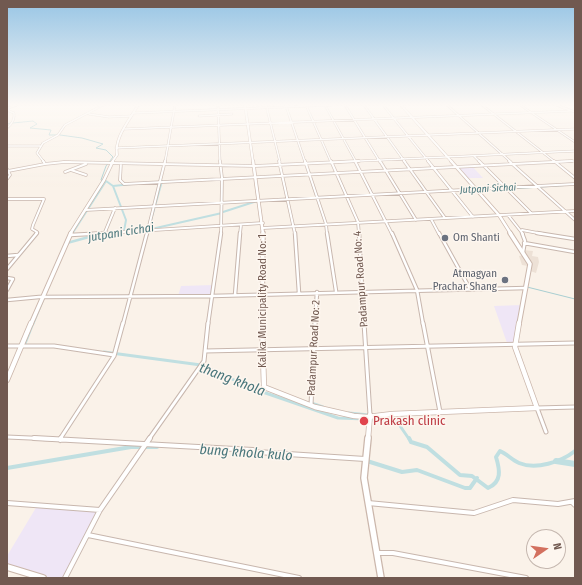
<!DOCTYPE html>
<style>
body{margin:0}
#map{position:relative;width:582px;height:585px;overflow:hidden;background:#faf2e9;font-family:"Fira Sans Condensed",sans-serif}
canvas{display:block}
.frame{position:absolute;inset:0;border:8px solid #715950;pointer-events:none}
.north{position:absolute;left:526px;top:529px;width:40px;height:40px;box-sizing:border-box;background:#fdf6ef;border:1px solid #c5b7af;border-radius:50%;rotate:77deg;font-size:11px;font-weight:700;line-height:16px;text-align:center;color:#715950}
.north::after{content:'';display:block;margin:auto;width:14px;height:18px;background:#d3705f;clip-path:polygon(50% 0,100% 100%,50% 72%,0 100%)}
</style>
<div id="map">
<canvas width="582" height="585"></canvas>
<div class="frame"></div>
<div class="north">N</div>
</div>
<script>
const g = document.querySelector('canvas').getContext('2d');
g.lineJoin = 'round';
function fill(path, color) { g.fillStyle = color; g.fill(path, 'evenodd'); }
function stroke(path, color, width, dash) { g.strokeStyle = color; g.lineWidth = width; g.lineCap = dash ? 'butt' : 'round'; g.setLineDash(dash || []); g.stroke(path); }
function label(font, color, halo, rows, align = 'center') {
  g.font = font + ' "Fira Sans Condensed",sans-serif'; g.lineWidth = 3; g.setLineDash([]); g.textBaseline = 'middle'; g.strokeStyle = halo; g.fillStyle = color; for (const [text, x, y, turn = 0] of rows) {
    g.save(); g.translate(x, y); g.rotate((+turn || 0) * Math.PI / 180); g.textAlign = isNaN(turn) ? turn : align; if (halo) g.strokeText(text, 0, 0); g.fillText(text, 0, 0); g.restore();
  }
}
const residential = new Path2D(`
 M523 250 533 251 532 256 538 257 539 262 536 273 530 271 528 266 522 265 519 256 523 255Z`);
const education = new Path2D(`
 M472 166 483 178H468L458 167Z
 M214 285 212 296H178L181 286Z
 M522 305 514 343H507L494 306Z
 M37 506 100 510 65 578H43L7 567V556Z`);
const stream = new Path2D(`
 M13 123 33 121 37 124 30 128 51 130 49 135H57
 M7 124 11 123
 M60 135 82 138 103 144 96 148 106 150 113 157 106 166 101 180 103 181
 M527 287 575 299
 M471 288H478
 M487 288 518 287`);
const canalFar3 = new Path2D(`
 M113 186 126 220 124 231
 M518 188 565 185
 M223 212 257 201
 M150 224 162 181
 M147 230 222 213
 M72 234 106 181 113 186 151 182`);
const canalFar2 = new Path2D(`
 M71 235 73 233
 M68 241 67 243 100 234
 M33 324 45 295`);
const canalFar1 = new Path2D(`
 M24 346 33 323
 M104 352 201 365 254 389 338 418 366 419
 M311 403 323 407
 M349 413 369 415
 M372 420H396L409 439`);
const canal = new Path2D(`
 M409 438 411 442 427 447 460 475 472 476 488 488C502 482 500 470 496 457L500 451C507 454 512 460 519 463 536 470 561 462 575 451
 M367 461 402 472 417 470 465 488H470L477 478
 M7 468 131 447H157`);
const river = new Path2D(`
 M556 461 575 464`);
const streetFar4 = new Path2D(`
 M218 105 220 162
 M266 105 280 162
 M306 105 331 162
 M325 105 356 162
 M345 105 380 162
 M364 105 405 162
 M383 105 429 162
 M447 105 511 162
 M482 105 555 162
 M520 105 575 142
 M556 105 575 112
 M286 106 305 162
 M8 108 17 105
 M134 113 332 105
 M89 114 109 117 131 116
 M199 116 232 114
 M7 128C12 124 15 120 14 113L9 111 8 108
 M125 129 571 111
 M7 146H40
 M116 148 575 129
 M474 156 480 162
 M44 162 37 153 43 143 58 135 65 125 103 105
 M63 162H70
 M165 162 175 105
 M338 162 575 151
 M553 162 575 161`);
const streetFar3 = new Path2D(`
 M43 161 45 164 64 162 255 166 359 161
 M220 161 222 178 221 234
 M279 161 295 234
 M305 161 326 224 327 234
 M331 161 358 222 359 234
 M355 161 392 234
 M380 161 416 220
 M404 161 445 218
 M428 161 473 217
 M479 161 531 213
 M509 161 575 220
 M554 161 575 178
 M121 163 120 180 124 184 572 161
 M7 169 10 175 7 179
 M71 170 86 175
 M8 171 45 164
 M65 172 86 164
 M7 199H44L33 225 32 229 37 232 36 234
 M85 210 575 184
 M508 215 523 234
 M431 219 439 234
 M263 228 575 211
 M522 230 543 234
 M105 232 115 208
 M92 234 263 223
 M147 234 165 161
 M240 234 241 225`);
const streetFar2 = new Path2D(`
 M295 233 299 293
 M327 233 336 291
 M359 233 364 324
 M392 233 417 290 423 324
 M439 233 470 289
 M522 233 525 241 523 252
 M537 233 575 239
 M70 235 108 233
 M524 243 575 252
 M7 256 18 255
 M7 269 37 233
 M7 278 13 279 7 290
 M235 295 240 233
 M7 300 39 297 212 296 526 288
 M123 324 147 233
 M208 324 221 233
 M315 324 317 292`);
const streetFar1 = new Path2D(`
 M364 323 370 415
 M423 323 440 412
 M7 346H54L114 355
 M205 351 575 343
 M311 405 315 323
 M546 432 537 408 575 407
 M7 437 53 439
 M60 439 114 356 123 323
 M149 439 204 361 208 323`);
const street = new Path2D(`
 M34 438 253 450 257 452 365 459
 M60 440 61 438
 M572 502 575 505
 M7 503 100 510
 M368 503 474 513 513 500 558 504 575 501
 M88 535 299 578
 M377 553H393L526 578
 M65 578 100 510 150 438`);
const secondaryFar4 = new Path2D(`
 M245 105 253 162
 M401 105 452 162
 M112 162 117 155C114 137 130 120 138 105`);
const secondaryFar3 = new Path2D(`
 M253 161 263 234
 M451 161 499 215 511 234
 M70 234 104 180 113 161`);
const secondaryFar2 = new Path2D(`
 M510 233 530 264 519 324
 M31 324 71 233
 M262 324 263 233`);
const secondaryFar1 = new Path2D(`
 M262 323 264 387 315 407 354 416 367 417 392 414 537 408 515 347 519 323
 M7 380 31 323
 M368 439 370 415`);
const secondary = new Path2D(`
 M368 438 364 478 381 578
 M7 567 43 578`);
const markers = [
 [445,238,4,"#6b7280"],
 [505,280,4,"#6b7280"],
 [364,421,5,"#e0444e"]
];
const farWaternames = [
 ["Jutpani Sichai",488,189,-3]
];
const worshipNames = [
 ["Om Shanti",453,238],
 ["Atmagyan",497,274,"right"],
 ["Prachar Shang",497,287,"right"]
];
const streetNames = [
 ["Padampur Road No: 4",361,279,-94],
 ["Kalika Municipality Road No: 1",263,301,-90],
 ["Padampur Road No: 2",314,348,-87]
];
const waterNames = [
 ["jutpani cichai",121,233,-9]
];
const nearHealthnames = [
 ["Prakash clinic",373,421]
];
const nearWaternames = [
 ["thang khola",232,380,21],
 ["bung khola kulo",246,453,4]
];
fill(residential, '#ede1d6');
fill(education, '#efe6f6');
stroke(stream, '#a8ced1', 1);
stroke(canalFar3, '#c0dfe1', 2);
stroke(canalFar2, '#c0dfe1', 2.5);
stroke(canalFar1, '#c0dfe1', 3);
stroke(canal, '#c0dfe1', 4);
stroke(river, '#c0dfe1', 6);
stroke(streetFar4, '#c8b7ae', 2.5);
stroke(streetFar3, '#c8b7ae', 3.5);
stroke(streetFar2, '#c8b7ae', 4.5);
stroke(streetFar1, '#c8b7ae', 5);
stroke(street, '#c8b7ae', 6);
stroke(secondaryFar4, '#cbb7ac', 3);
stroke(secondaryFar3, '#cbb7ac', 4);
stroke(secondaryFar2, '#cbb7ac', 5.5);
stroke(secondaryFar1, '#cbb7ac', 6);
stroke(secondary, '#cbb7ac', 8);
stroke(streetFar4, '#fff', 1.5);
stroke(streetFar3, '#fff', 2);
stroke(streetFar2, '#fff', 2.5);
stroke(streetFar1, '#fff', 3);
stroke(street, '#fff', 4);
stroke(secondaryFar4, '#fff', 2);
stroke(secondaryFar3, '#fff', 2.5);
stroke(secondaryFar2, '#fff', 3.5);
stroke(secondaryFar1, '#fff', 4.5);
stroke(secondary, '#fff', 5.5);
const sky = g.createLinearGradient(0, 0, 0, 187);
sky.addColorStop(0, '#98c5e5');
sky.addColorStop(0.56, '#fdf9f5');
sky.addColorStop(1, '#fdf9f500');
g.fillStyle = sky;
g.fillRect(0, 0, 582, 187);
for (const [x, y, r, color] of markers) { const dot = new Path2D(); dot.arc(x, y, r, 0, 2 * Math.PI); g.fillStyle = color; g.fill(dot); stroke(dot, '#fdf6ef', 1.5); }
label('italic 10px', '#49767b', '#fdf6ef', farWaternames);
label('11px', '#5b616d', '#fdf6ef', worshipNames, 'left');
label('11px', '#715950', '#fdf6ef', streetNames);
label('italic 12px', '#49767b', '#fdf6ef', waterNames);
label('13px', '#be3a42', '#fdf6ef', nearHealthnames, 'left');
label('italic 14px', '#49767b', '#fdf6ef', nearWaternames);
</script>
